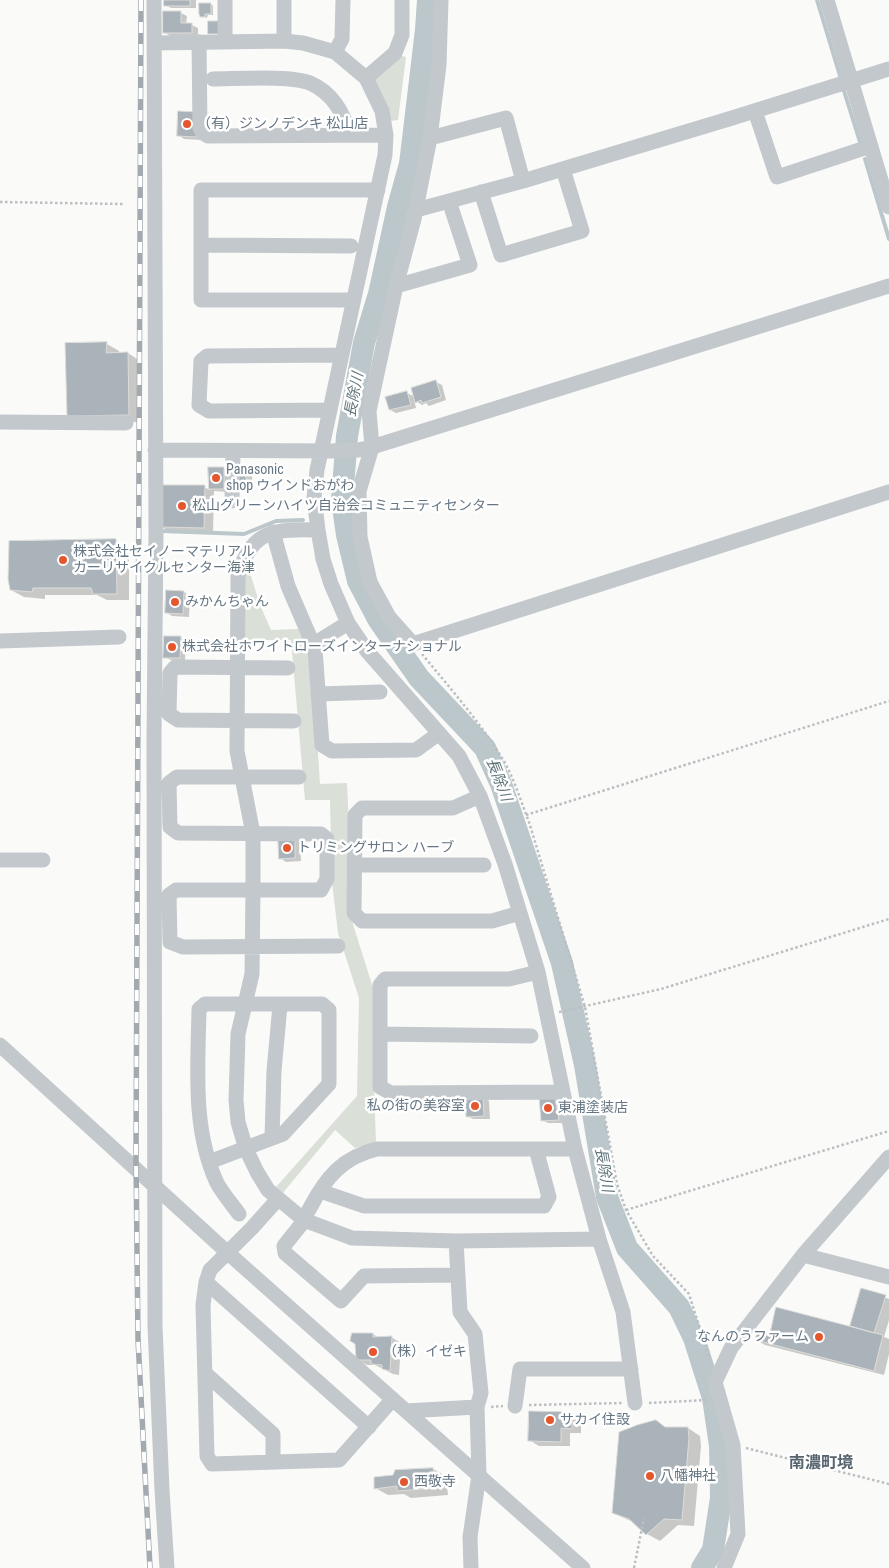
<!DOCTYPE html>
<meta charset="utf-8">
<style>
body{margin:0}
canvas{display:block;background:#fafaf8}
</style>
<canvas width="889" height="1568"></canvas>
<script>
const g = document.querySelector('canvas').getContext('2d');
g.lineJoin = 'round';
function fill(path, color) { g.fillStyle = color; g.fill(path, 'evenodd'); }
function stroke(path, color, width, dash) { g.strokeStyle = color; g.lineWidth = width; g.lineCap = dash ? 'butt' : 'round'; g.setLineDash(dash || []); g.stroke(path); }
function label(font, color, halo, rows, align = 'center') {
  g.font = font + ' "Roboto Condensed","Noto Sans JP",sans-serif'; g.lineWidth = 5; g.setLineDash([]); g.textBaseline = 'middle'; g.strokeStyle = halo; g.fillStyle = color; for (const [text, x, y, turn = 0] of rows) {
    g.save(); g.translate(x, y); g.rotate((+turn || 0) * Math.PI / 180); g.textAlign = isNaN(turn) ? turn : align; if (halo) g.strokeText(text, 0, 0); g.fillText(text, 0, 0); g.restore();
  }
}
const green = new Path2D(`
 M398 55 406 57 398 120 390 121 371 79Z
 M247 563 260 605 271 630 298 629 308 649 314 691 320 784 347 783 352 895 351 918 374 991V1086L376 1143 355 1148 335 1130 282 1194 276 1187 357 1096 359 998 338 933 332 882 330 800H305L291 640H244L243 578Z`);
const shadow = new Path2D(`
 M165 0H196V8H171L165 5Z
 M211 4 213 6V15H208L207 18 201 16Z
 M181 13 187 16 186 25H192L198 28V36H171L165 33Z
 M179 112 202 140 184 139 178 135Z
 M107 344 119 351V354L128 353 140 361 141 422 81 423Z
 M436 382 442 385 446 400 429 406 426 403 422 405 414 400 416 408 396 413 390 410 407 393 415 397Z
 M246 466 252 470V485L242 486 236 482Z
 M209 468H223L229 471 230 492 214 491 213 532H170L161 526 204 487 210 490Z
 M116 541 129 548V600H107L97 595H45V599L24 597 11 590Z
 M168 591 184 592 190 596 189 617 172 616 166 612Z
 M180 638 186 641 185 661 171 660 165 657Z
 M294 839 300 842 301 861 286 862 280 858Z
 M483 1097 489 1101 490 1119H473L467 1116Z
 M540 1097 559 1099 564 1123H548L542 1120Z
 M861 1289 889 1299V1320L884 1337 889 1339V1354L884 1375 765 1345 756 1340 850 1327Z
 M353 1334H373L379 1338 391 1337 401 1343 399 1375 393 1374 375 1365H367L357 1360 356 1343Z
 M572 1413 581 1418V1433H570V1446H539L529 1440Z
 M667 1428H688L700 1436 701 1446 694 1526 678 1525 660 1541 647 1534 635 1523 613 1513Z
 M433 1469 446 1476 448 1495 411 1498 404 1494 388 1495 375 1488Z`);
const stream = new Path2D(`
 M817 0 841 79
 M844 91 861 145
 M865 159 889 239
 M337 520H345
 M162 531 244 534 276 521 303 520`);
const river = new Path2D(`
 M428 0 426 30 410 164 398 207 379 294 364 343 347 436 342 500 347 535 358 581 378 619 419 678 485 748 501 784 562 963 585 1065 607 1197 627 1248 679 1307 694 1338 713 1398 720 1446 721 1498 713 1550 702 1568`);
const building = new Path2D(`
 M164 0H190V6H164Z
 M199 3H211V14H205V17H200L199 14Z
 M163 11H181V23H192V33H163Z
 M208 21H220L221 34H208Z
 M178 111 198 112 196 137 177 136Z
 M107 342 106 353 128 352 129 415 67 416 65 343Z
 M436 380 441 397 422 403 421 400 415 403 411 388Z
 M407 391 411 405 389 410 385 397Z
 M235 465H246V483H235Z
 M208 467H224V489H209Z
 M160 485H205L204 528 160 527Z
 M116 539 117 594H93L91 588H33L32 592 10 590 8 579 9 541Z
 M166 590 184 591 183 614 165 613Z
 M164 636H181L180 658H163Z
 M278 838H295V858L279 859Z
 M554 1094 559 1120 541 1121 539 1096Z
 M483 1096 484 1116 466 1117 465 1097Z
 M861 1288 886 1295 874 1333 850 1326Z
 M776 1307 883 1335 874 1371 755 1340 758 1329 770 1332Z
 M352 1333H373V1337L392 1336 390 1371 382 1369V1365L371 1364V1360H356L355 1344 350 1341Z
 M529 1411 572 1412V1429L561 1428V1442L528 1441Z
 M656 1420 665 1427H688L689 1438 682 1520 664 1519 646 1535 629 1519 612 1513 619 1432 637 1425Z
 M433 1468 436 1488 397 1491V1486L374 1489V1477L393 1475 395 1470Z`);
const path = new Path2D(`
 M0 202 123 204
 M422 654C450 688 479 721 502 758 513 775 521 802 529 822L585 1007 617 1184 626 1210 653 1256 689 1294 710 1361
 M526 815 889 701
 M559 1012 661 989 889 919
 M626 1210 889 1131
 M649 1403 708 1400
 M529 1405 623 1403
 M491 1407 503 1406
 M746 1448 889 1484
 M634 1568 644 1518`);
const street = new Path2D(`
 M154 0 156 532 154 738 155 1326 162 1490 167 1568
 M225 0V41
 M441 0 439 65 430 138 414 219 396 286 369 411 372 447 359 491 360 537 370 582 389 617 413 644 889 492
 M827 0 889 207
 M284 41V0
 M199 42 200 128 203 133 208 136 386 135
 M155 43 284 41 303 43 335 52 366 78 382 111 386 135 385 155 317 470 314 498 318 530 323 559 331 584 348 623 367 651 459 756 480 796 505 864 538 972 575 1149 599 1239 623 1312 635 1403
 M335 52 342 39 343 0
 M366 78 395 53 402 35V0
 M213 79C235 79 291 75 310 83 331 92 345 113 348 134
 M755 111 777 177 871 146
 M430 138 506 118 523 181
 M481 192 501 255 582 231 563 169
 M416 210 523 181 732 118 889 69
 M201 245 351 246
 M396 286 470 265 449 201
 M353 300H201V190H378
 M329 410 209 411 199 405 201 361 207 356 341 355
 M0 422 126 423
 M155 450 331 451 358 450 372 447 889 286
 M232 501 233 451
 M318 530C275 529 251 529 238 576L237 751 253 834V890L252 974 238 1034 236 1100 238 1122 246 1149 257 1172 268 1190 304 1220 352 1238 456 1241 599 1239
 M273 532 288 586 315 649 322 745 332 751 416 750 438 734
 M0 641 119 637
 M314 644 348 623
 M288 668 175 667 170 673 169 714 178 720 294 721
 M318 694 380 692
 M299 777H177L169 783 170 827 178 833 321 834 327 839V879L321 890H176L169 895 170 942 183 947 338 946
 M480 796 453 808H362L355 815 354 913 362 921H492L520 913
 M0 860H43
 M355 865H484
 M538 972 509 979H385L380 985V1087L391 1093 562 1092
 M381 1034 531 1036
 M0 1045 228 1253 583 1568
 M272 1138 274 1071 280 1005
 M209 1162 283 1134 329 1084V1010L322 1004H205L199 1009C198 1067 192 1129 217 1183 223 1194 232 1204 239 1214
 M320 1191 364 1206H544L549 1197 536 1149
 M278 1199 252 1228 210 1270 206 1282 203 1305 207 1456 212 1464 339 1460 392 1400
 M456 1241 460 1312 475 1334 481 1393 477 1407 479 1475 470 1537 471 1568
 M803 1255 889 1277
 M457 1275 364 1276 341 1301 285 1253 284 1246C290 1238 297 1230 303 1222 306 1217 307 1212 310 1208 326 1177 343 1157 377 1149H575
 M206 1282 369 1427
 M205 1373 273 1434V1462
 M515 1406 520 1369H631
 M406 1411 477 1407
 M724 1568 738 1534 733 1445 715 1382 731 1348 803 1255 889 1157`);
const rail = new Path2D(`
 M141 0 136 1159 138 1340 150 1568`);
const markers = [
 [187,124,5,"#e4572e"],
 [216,478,5,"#e4572e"],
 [182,506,5,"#e4572e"],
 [63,560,5,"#e4572e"],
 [175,602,5,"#e4572e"],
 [172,647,5,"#e4572e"],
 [287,848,5,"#e4572e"],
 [475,1106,5,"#e4572e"],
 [548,1108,5,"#e4572e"],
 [819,1337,5,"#e4572e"],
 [373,1352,5,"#e4572e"],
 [550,1420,5,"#e4572e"],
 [650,1476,5,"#e4572e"],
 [404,1482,5,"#e4572e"]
];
const poiNames = [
 ["（有）ジンノデンキ 松山店",197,124],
 ["Panasonic",226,470],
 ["shop ウインドおがわ",226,486],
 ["松山グリーンハイツ自治会コミュニティセンター",192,506],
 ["株式会社セイノーマテリアル",73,552],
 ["カーリサイクルセンター海津",73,568],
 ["みかんちゃん",185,602],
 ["株式会社ホワイトローズインターナショナル",182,647],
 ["トリミングサロン ハーブ",297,848],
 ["私の街の美容室",465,1106,"right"],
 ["東浦塗装店",558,1108],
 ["なんのうファーム",809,1337,"right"],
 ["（株）イゼキ",383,1352],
 ["サカイ住設",560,1420],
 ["八幡神社",660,1476],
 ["西敬寺",414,1482]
];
const waterNames = [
 ["長除川",355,395,-79],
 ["長除川",498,780,69],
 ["長除川",603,1170,80]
];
const quarterNames = [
 ["南濃町境",821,1464]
];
fill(green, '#dadfd7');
fill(shadow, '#0003');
stroke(stream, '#bbc7cb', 4);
stroke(river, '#bbc7cb', 22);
fill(building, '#aab3b9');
stroke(building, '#dcdcda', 1);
stroke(path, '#bbbfc2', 2.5, [2.5, 2.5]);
stroke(street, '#c3c8cc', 15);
stroke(rail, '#a2aab0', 5.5);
stroke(rail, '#fff', 4, [11]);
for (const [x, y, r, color] of markers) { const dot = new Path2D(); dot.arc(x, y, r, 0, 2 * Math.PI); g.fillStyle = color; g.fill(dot); stroke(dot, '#fff', 2); }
label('14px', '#657683', '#fff', poiNames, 'left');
label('italic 15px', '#60757c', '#fff', waterNames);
label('bold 16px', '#57646e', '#fff', quarterNames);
</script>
